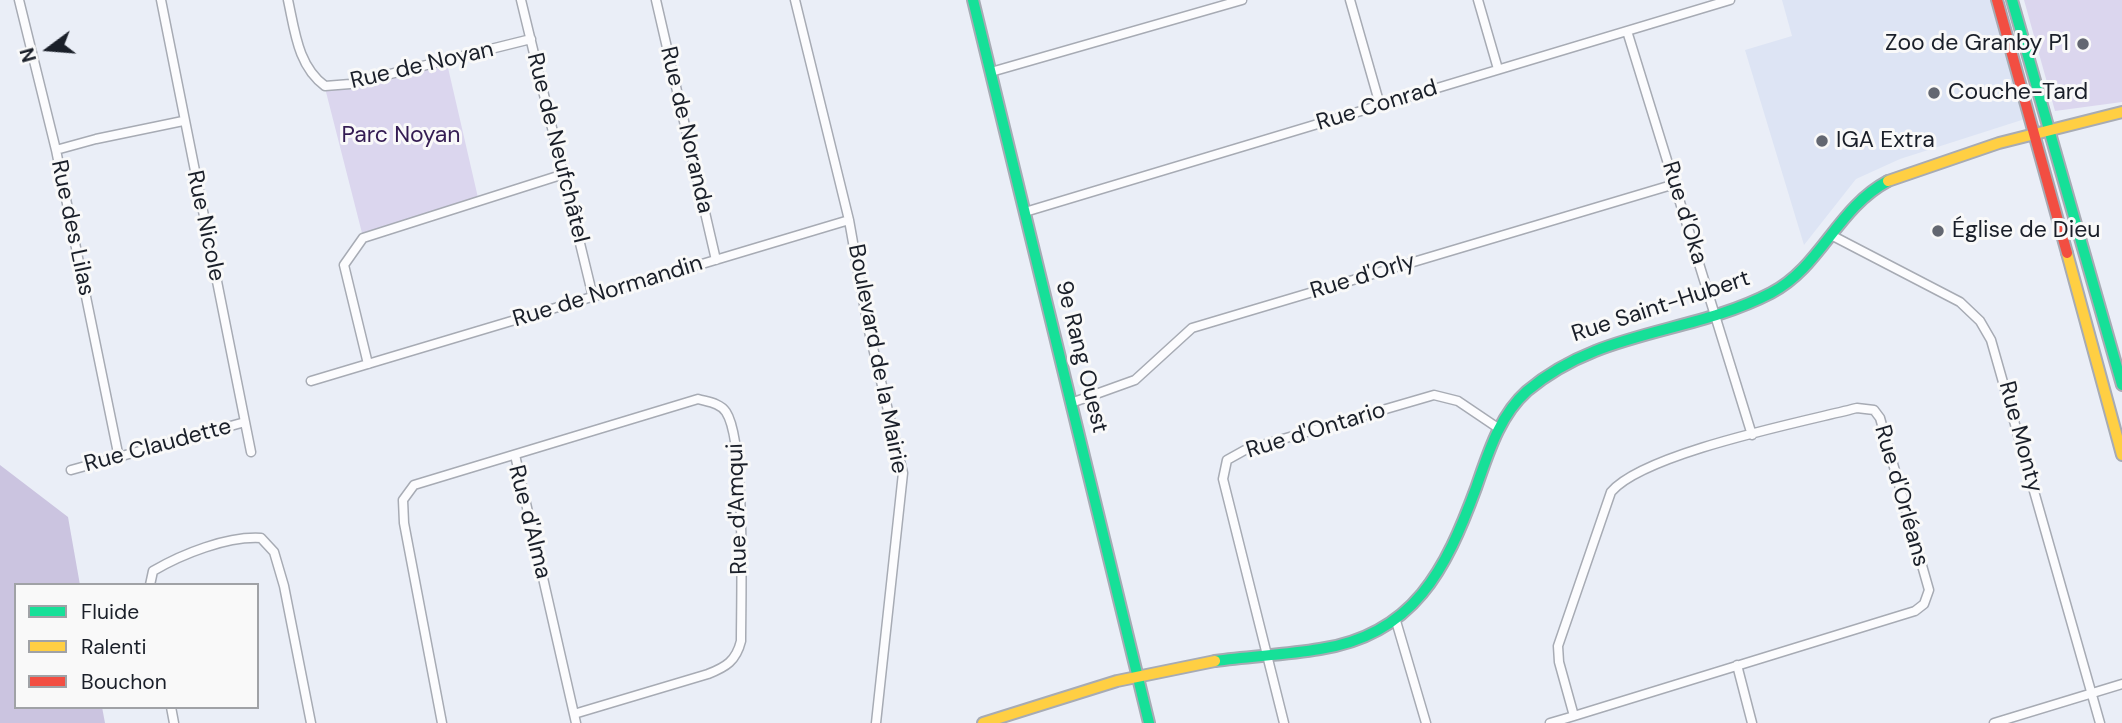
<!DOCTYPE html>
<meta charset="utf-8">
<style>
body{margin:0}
#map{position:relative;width:2122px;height:723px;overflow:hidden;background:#eaeef7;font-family:"DM Sans",sans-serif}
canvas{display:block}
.legend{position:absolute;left:14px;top:583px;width:245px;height:126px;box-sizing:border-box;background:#f9f9f9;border:2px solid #a0a2a6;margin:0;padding:9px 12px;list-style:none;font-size:21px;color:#1a1f29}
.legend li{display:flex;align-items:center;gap:14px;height:35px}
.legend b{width:35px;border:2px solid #a0a2a6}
.north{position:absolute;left:14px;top:14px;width:70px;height:70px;-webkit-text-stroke:5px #f9f9f9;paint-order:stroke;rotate:254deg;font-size:19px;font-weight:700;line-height:28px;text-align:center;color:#1a1f29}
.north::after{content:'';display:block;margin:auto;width:24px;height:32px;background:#1a1f29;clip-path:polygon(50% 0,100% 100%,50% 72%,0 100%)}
</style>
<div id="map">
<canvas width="2122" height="723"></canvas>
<ul class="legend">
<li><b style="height:9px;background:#16e098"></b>Fluide</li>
<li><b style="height:9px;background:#ffcf43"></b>Ralenti</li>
<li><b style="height:9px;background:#f24e42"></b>Bouchon</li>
</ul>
<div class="north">N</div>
</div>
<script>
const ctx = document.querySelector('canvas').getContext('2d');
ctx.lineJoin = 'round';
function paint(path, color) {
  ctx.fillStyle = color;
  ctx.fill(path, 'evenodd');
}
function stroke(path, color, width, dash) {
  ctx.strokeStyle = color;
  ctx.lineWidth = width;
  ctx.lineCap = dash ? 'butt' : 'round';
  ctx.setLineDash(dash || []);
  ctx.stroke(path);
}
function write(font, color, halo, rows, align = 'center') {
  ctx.font = font + ' "DM Sans",sans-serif';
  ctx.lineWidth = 6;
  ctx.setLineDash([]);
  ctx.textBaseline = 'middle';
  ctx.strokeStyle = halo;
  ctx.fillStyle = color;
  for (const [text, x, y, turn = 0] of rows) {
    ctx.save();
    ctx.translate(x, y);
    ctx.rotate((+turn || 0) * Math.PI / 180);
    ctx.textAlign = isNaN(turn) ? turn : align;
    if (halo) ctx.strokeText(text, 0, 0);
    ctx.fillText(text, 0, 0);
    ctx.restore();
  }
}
paint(new Path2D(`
 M1782 0H1993L2028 118 1900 159 1856 179 1804 245 1745 50 1792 36Z`), '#dde4f4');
paint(new Path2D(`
 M2024 0H2122V102L2055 111Z
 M446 59 479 202 362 233 325 88Z`), '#dbd6ee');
paint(new Path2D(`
 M0 465 68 517 80 585H16V707H102L105 723H0Z`), '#cbc4e0');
const street = new Path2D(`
 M19 0 56 150 119 458
 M161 0 251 452
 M288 0C295 32 298 66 325 86L350 84 531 39
 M521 0 593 297
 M656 0 716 260
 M795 0 849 220 868 327 903 473 876 723
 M1350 0 1380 105
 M1478 0 1498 69
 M1627 31 1752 435
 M991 72 1242 0
 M56 150 96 139 183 121
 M1025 212 1730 0
 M1831 235 1960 302 1980 321 1991 340 2100 723
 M368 364 344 265 363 238 564 174
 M311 381 849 220
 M1071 403 1135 380 1192 328 1675 184
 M515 455 576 723
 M71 470 245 422
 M150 585 153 571C182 554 227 536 261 538L274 552 284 586 311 723
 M1396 621 1426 723
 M1737 665 1752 723
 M171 707 174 723
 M442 723 404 523 403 500 414 485 698 399C708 402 720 403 726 412 746 442 741 598 741 641 736 661 726 667 708 674L574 714
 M1284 723 1223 479 1227 460 1245 450 1434 395 1458 401 1498 428
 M1550 723 1574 716 1915 611 1924 604 1929 590 1880 418 1874 410 1857 408C1802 422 1644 453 1611 492L1558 646 1559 662 1574 716
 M1994 723 2122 684`);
const fast = new Path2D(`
 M973 0 1149 723
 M2012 0 2122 385
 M1215 661C1250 656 1285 655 1320 649 1414 635 1446 569 1476 488 1488 454 1499 416 1527 391 1600 329 1690 335 1771 293 1821 267 1837 208 1888 181`);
const slow = new Path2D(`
 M1888 181 1999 143 2122 112
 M2067 253 2122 455
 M983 723 1117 681 1215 661`);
const jam = new Path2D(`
 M1997 0 2067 253`);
stroke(street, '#a7abb4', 11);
stroke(fast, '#a7abb4', 14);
stroke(slow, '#a7abb4', 14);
stroke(jam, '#a7abb4', 14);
stroke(street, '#fcfcfe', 8);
stroke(fast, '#16e098', 10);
stroke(slow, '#ffcf43', 10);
stroke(jam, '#f24e42', 10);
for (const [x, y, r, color] of [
 [2083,44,7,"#636771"],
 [1934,93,7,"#636771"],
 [1822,141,7,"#636771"],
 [1938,231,7,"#636771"]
]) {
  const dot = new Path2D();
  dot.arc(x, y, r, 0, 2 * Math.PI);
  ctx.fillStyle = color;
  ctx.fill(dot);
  stroke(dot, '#f9f9f9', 2.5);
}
write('23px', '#1a1f29', '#f9f9f9', [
 ["Zoo de Granby P1",2069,44,"right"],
 ["Couche-Tard",1948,93],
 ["IGA Extra",1836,141],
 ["Église de Dieu",1952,231]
], 'left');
write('23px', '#1a1f29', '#f9f9f9', [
 ["Rue de Noyan",422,66,-13],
 ["Rue Conrad",1377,106,-17],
 ["Rue de Noranda",686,130,77],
 ["Rue de Neufchâtel",557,148,76],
 ["Rue d'Oka",1684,213,73],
 ["Rue Nicole",205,226,78],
 ["Rue des Lilas",72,228,78],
 ["Rue d'Orly",1363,277,-17],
 ["Rue de Normandin",608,292,-17],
 ["Rue Saint-Hubert",1661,307,-18],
 ["9e Rang Ouest",1081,357,76],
 ["Boulevard de la Mairie",877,359,79],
 ["Rue d'Ontario",1316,431,-17],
 ["Rue Monty",2020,437,75],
 ["Rue Claudette",158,446,-15],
 ["Rue d'Orléans",1901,496,74],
 ["Rue d'Amqui",738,509,-92],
 ["Rue d'Alma",529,522,76]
]);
write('23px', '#341c53', '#f9f9f9', [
 ["Parc Noyan",401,136]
]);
</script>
